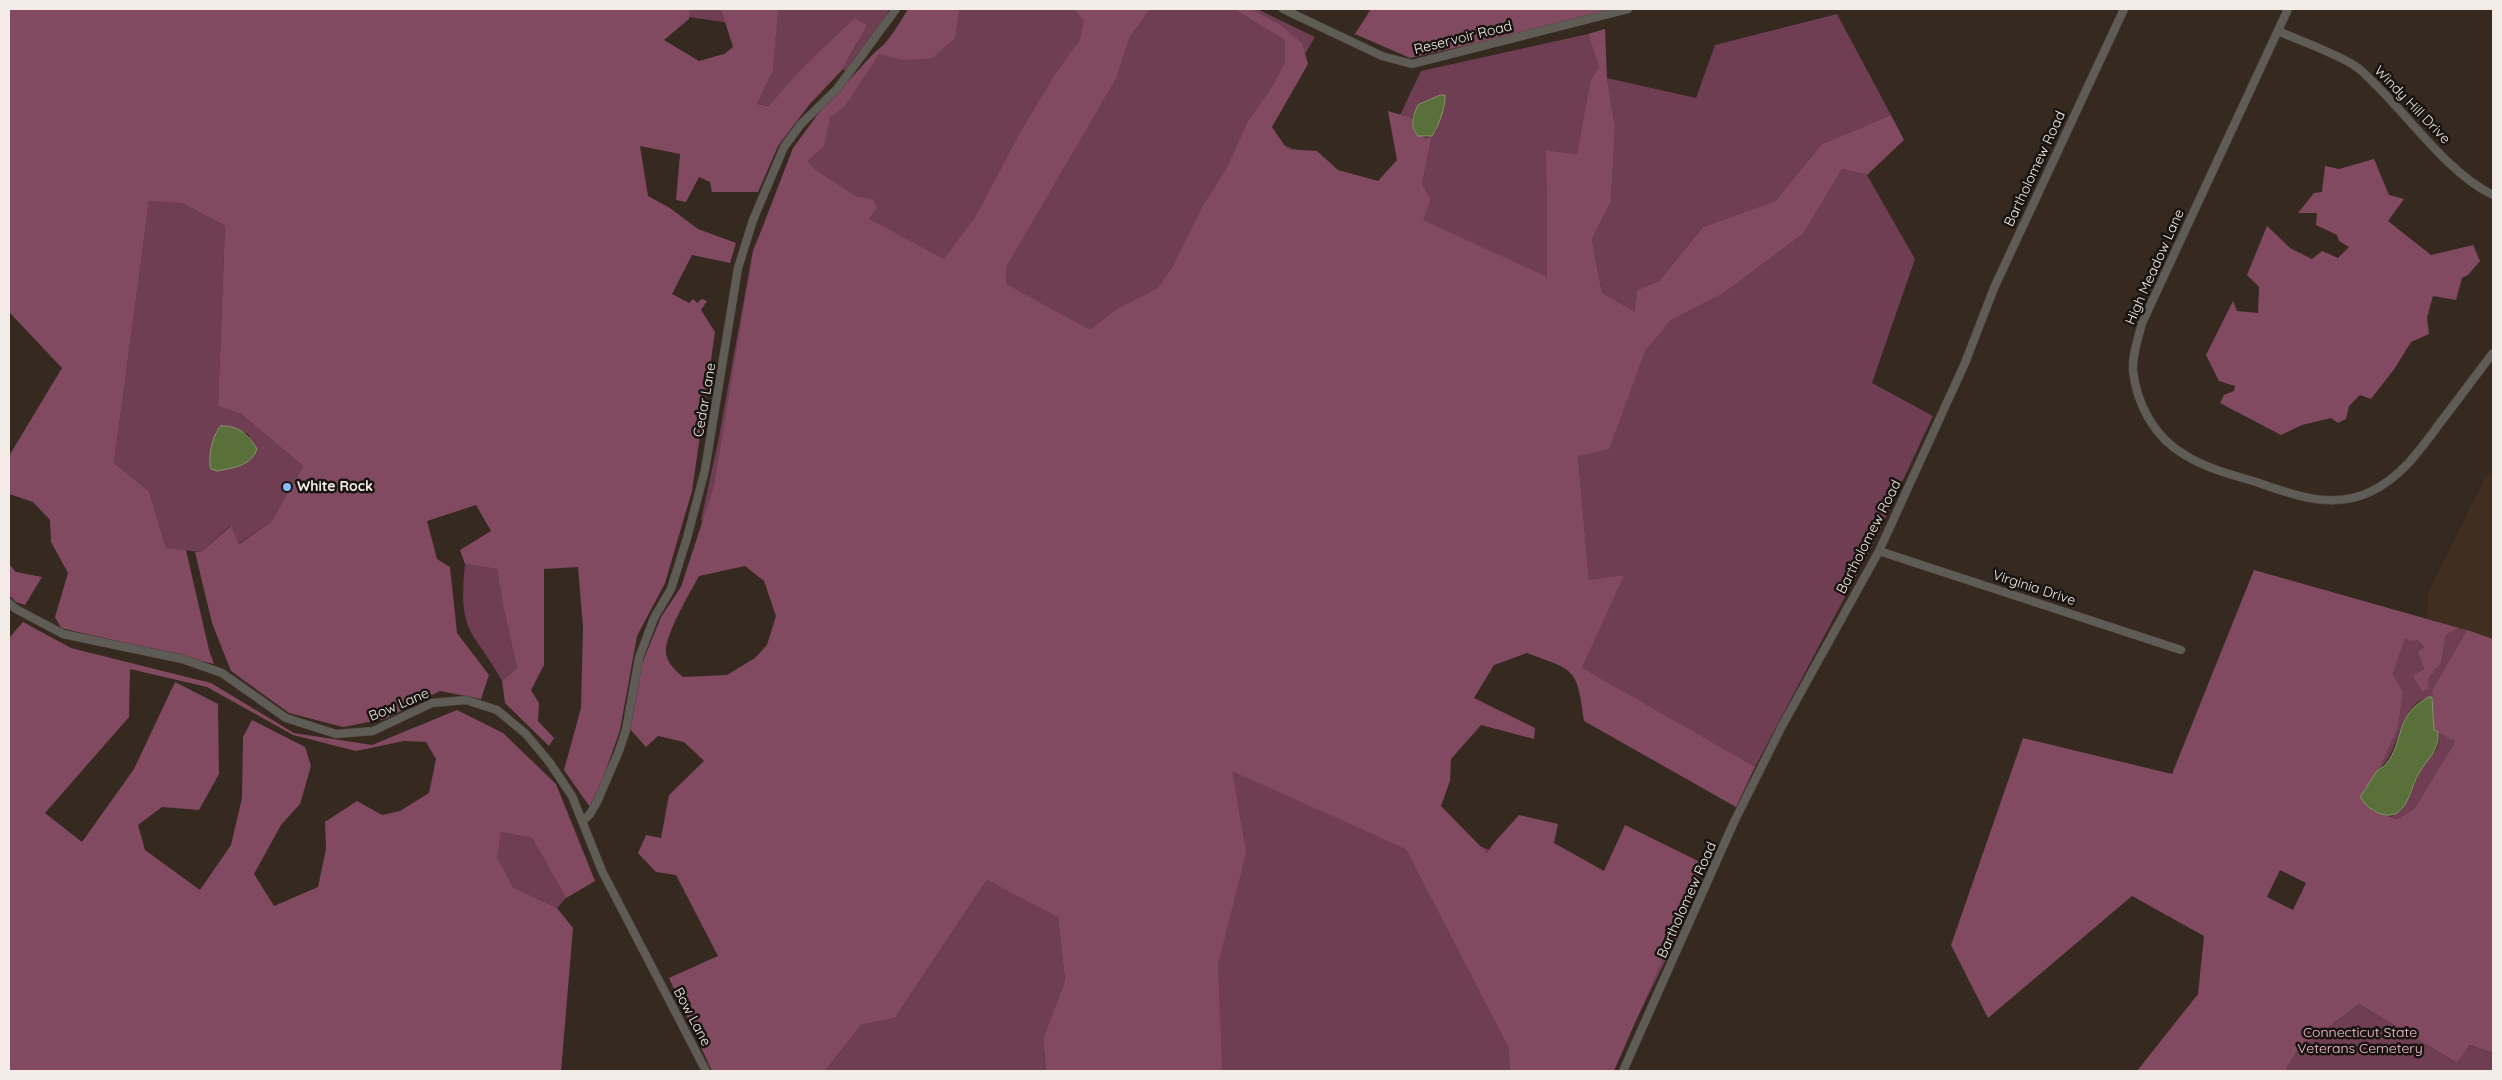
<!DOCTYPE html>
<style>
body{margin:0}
#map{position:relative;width:2502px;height:1080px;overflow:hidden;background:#352920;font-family:Quicksand,sans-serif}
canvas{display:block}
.frame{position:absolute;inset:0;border:10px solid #f3ebe5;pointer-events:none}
</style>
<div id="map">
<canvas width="2502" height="1080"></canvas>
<div class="frame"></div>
</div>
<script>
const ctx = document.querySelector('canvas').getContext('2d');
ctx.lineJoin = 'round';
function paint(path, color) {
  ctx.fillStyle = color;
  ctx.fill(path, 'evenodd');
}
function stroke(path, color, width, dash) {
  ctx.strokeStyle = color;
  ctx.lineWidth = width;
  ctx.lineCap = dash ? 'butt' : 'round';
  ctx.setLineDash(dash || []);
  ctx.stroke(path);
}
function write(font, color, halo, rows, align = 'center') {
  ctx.font = font + ' Quicksand,sans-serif';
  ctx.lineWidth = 5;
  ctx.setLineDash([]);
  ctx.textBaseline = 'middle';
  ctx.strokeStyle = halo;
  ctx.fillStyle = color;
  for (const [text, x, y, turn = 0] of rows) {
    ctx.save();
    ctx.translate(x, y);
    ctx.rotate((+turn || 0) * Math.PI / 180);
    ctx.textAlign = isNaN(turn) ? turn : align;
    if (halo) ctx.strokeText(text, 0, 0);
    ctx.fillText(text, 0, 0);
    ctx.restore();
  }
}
paint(new Path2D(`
 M2493 470V639L2427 619 2428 593 2484 480Z`), '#402f21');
paint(new Path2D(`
 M635 9H890L868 43 846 70H842L858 42 835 38 801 69 770 106 757 104 773 71 776 30Z
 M911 9H1257L1315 37 1259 131 1422 220 1431 199 1422 184 1432 136 1437 130 1439 117 1444 107 1445 96 1418 105 1412 118 1400 115 1421 71 1588 34 1599 67 1590 81 1577 154 1546 150 1547 277 1646 349 1671 320 1724 293 1803 234 1842 169 1867 175 1915 259 1872 383 1933 416 1874 542 1755 767 1588 678 1582 668 1623 575 1589 581 1578 456 1591 407 1400 813 1681 929 1611 1071H1141L933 619 701 520 718 442 753 250 788 169Z
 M1837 14 1891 115 1822 144 1775 201 1703 227 1659 281 1637 290 1636 313 1602 293 1592 239 1611 202 1615 126 1607 78 1696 98 1715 45Z
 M149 200 182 203 225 226 218 406 241 414 303 466 271 522 238 544 230 526 201 552 166 548 149 491 114 463ZM221 426 230 427 248 434 253 444 245 464 217 471 209 460 216 431Z
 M465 564 497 569 503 606 517 668 502 681C493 664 482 650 472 634 460 614 463 587 465 564Z
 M2459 628 2467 630 2432 690V697C2397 701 2402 753 2378 770L2398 728 2403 692 2393 674 2405 637 2417 640 2424 649 2418 652 2428 681 2432 672 2441 664 2446 635Z
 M2438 732 2455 742 2414 809 2397 819 2390 817C2410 809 2414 780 2425 763 2428 757 2435 753 2437 748 2439 743 2439 737 2438 732Z
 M501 832 532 838 566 898 557 908 513 887 496 858Z
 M987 880 1058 916 1065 980 1043 1039 1046 1071H825L861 1025 895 1018Z
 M2359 1004 2457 1063 2468 1045 2493 1053V1071H2285L2297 1051Z`), '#6f3e52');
paint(new Path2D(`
 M9 9H689V19L664 40 699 61 724 54 733 47 721 9H778L773 71 757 104 769 106 801 69 855 18 867 25 842 70 809 105 778 146 758 192H712L710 182 699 177 686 202 676 200 680 154 640 146 648 196 670 208 698 229 736 243 730 263 692 255 672 294 689 303 693 299 697 303 702 299 707 301 701 310 715 332 692 491 665 583 637 636 620 730 592 810 564 770 581 708 583 627 578 567 544 569V665L531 690 539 703 538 721 554 738 549 746 505 703 502 681 517 668 503 606 497 569 465 564 460 550 491 531 476 505 427 521 437 559 450 567 457 633 489 675 481 699 440 691 385 719 343 727 289 713 231 671 212 623 195 552H201L231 526 239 544 271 522 303 466 241 414 218 406 225 226 182 203 149 201 114 463 149 491 166 548 186 550 209 650 214 664 61 628 55 617 68 573 51 542 50 520 33 502 9 494V456L62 368 9 312Z
 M908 9H959L955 38 932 58 902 60 879 54 845 106 830 117 824 146 807 161 815 170 857 197 873 199 877 207 869 219 944 259 976 216 1020 133 1054 76 1080 40 1084 21 1074 9H1150L1130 36 1116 78 1006 267V284L1090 330 1117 309 1158 288 1172 268 1204 204 1227 168 1248 121 1270 91 1285 63V40L1235 9H1251L1280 25 1302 43 1308 64 1272 127 1287 149 1317 151 1338 170 1378 181 1397 160 1388 111 1412 118 1414 132 1426 138 1432 136 1422 184 1431 199 1423 220 1547 277 1546 150 1577 154 1590 81 1599 67 1588 34 1605 29 1607 78 1615 126 1611 202 1592 239 1602 293 1635 312 1637 290 1659 281 1703 227 1775 201 1822 144 1891 115 1904 140 1867 175 1842 169 1803 234 1724 293 1671 320 1645 351 1609 449 1578 456 1589 580 1624 575 1582 668 1755 767 1736 807 1584 721C1577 668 1576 671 1527 653L1494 665 1474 698 1535 728 1534 739 1481 725 1451 759 1450 781 1441 806 1487 853 1493 844 1519 815 1558 824 1554 843 1604 871 1625 825 1704 864 1614 1071H1510L1509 1048 1406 849 1232 771 1246 853 1218 964 1222 1071H1046L1043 1039 1065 980 1058 917 987 880 895 1018 861 1025 825 1071H712L669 978 718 956 676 875 656 872 638 853 646 835 661 838 669 795 704 761 684 742 658 736 646 747 629 728 639 671 661 617 681 587 714 486 753 252 793 148 818 114 873 54 889 40ZM745 566 764 581 776 616 767 645 755 658 727 675 683 677C676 671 666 662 666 652 665 634 690 593 699 576Z
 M1371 9H1630L1410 58 1355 34Z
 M2374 159 2389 195 2404 199 2388 221 2431 255 2473 245 2480 261 2468 275 2462 278 2456 300 2433 296 2427 318 2429 334 2411 342 2395 368 2371 399 2360 395 2349 406 2346 419 2338 423 2331 418 2302 425 2281 435 2220 403 2224 395 2234 391 2235 386 2219 381 2206 355 2233 301 2237 311 2258 313 2259 287 2247 275 2267 226 2290 248 2312 259 2322 251 2338 258 2349 247 2339 241 2337 235 2316 225 2317 213H2298L2314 193 2322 192 2325 166 2339 169Z
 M9 564 16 572 42 577 25 605 16 602 9 595Z
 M2254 570 2459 628 2446 635 2441 664C2432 672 2427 677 2428 689L2422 691 2413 676 2424 669 2418 652 2424 648 2417 640 2410 641 2405 638 2393 674 2403 692 2398 728 2380 767 2360 797 2373 811 2397 819 2414 809 2455 742 2434 730 2432 690 2467 630 2493 639V1053L2469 1045 2457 1063 2359 1004 2297 1051 2285 1071H2137L2198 994 2204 936 2132 896 1988 1018 1951 945 2023 738 2172 774ZM2280 870 2306 883 2293 910 2267 897Z
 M23 622 71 648 211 683 294 733 372 745 457 710 503 733 556 784 595 881 566 898 532 838 501 832 497 858 513 887 557 908 573 928 561 1071H9V638ZM130 669 207 687 293 735 356 751 404 741 426 742 436 759 429 793 400 811 382 815 357 801 325 822 326 849 318 887 274 906 254 874 281 825 300 804 311 766 305 747 252 720 243 737 242 798 231 845 200 890 145 850 138 825 162 807 199 810 219 774 218 704 175 682 134 769 82 842 45 813 129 717Z`), '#824a61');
const water = new Path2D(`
 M1441 95H1445C1446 106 1438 128 1432 136H1418C1409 126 1413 116 1418 105Z
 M221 426C238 425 249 435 257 449 251 466 233 468 217 471L211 469C207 460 213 432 221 426Z
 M2429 697H2432L2434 730 2438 732C2439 752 2428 757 2419 773 2410 789 2406 822 2381 814 2371 810 2366 806 2360 797 2366 789 2371 779 2377 771 2380 768 2384 767 2386 764 2405 741 2394 714 2429 697Z`);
paint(water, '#5a703b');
stroke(water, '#88956e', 1);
const minor = new Path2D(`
 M1283 9 1382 56 1412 64 1628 9
 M2288 9 2142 323C2138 339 2132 355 2133 371 2137 405 2155 438 2185 455 2207 469 2234 475 2259 483 2296 496 2334 510 2372 491 2404 475 2422 447 2443 419 2460 397 2476 375 2493 353
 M2278 31C2298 40 2343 56 2358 68 2402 105 2443 171 2493 195
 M1879 551 2181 650
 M9 603 16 609 63 634 182 659 222 673 286 718 336 734 373 731 432 703 466 700 497 710 526 734 550 763 572 796 602 871 706 1071
 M583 821 590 814 597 802 619 751 626 730 639 658 654 618 671 589 687 538 705 470 738 268 753 220 784 147 801 124 837 89 896 9
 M1623 1071 1734 822 1782 726 1879 551 1965 363 1994 288 2124 9`);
stroke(minor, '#50443c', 9);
stroke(minor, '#5e5c55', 8);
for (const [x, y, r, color] of [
 [287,487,5,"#87bbfb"]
]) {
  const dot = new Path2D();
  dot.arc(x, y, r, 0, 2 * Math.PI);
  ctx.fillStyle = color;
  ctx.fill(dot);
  stroke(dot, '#18130f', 2);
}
write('14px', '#f3ebe5', '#18130f', [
 ["Reservoir Road",1463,38,-14],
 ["Windy Hill Drive",2412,105,46],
 ["Bartholomew Road",2035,169,-65],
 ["High Meadow Lane",2155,267,-66],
 ["Cedar Lane",705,400,-80],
 ["Bartholomew Road",1869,537,-63],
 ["Virginia Drive",2034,588,18],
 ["Bow Lane",399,705,-23],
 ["Bartholomew Road",1687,900,-66],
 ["Bow Lane",692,1017,62]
]);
write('bold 14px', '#f3ebe5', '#18130f', [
 ["White Rock",297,487]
], 'left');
write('14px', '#fac4d8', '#18130f', [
 ["Connecticut State",2360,1033],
 ["Veterans Cemetery",2360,1049]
]);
</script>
